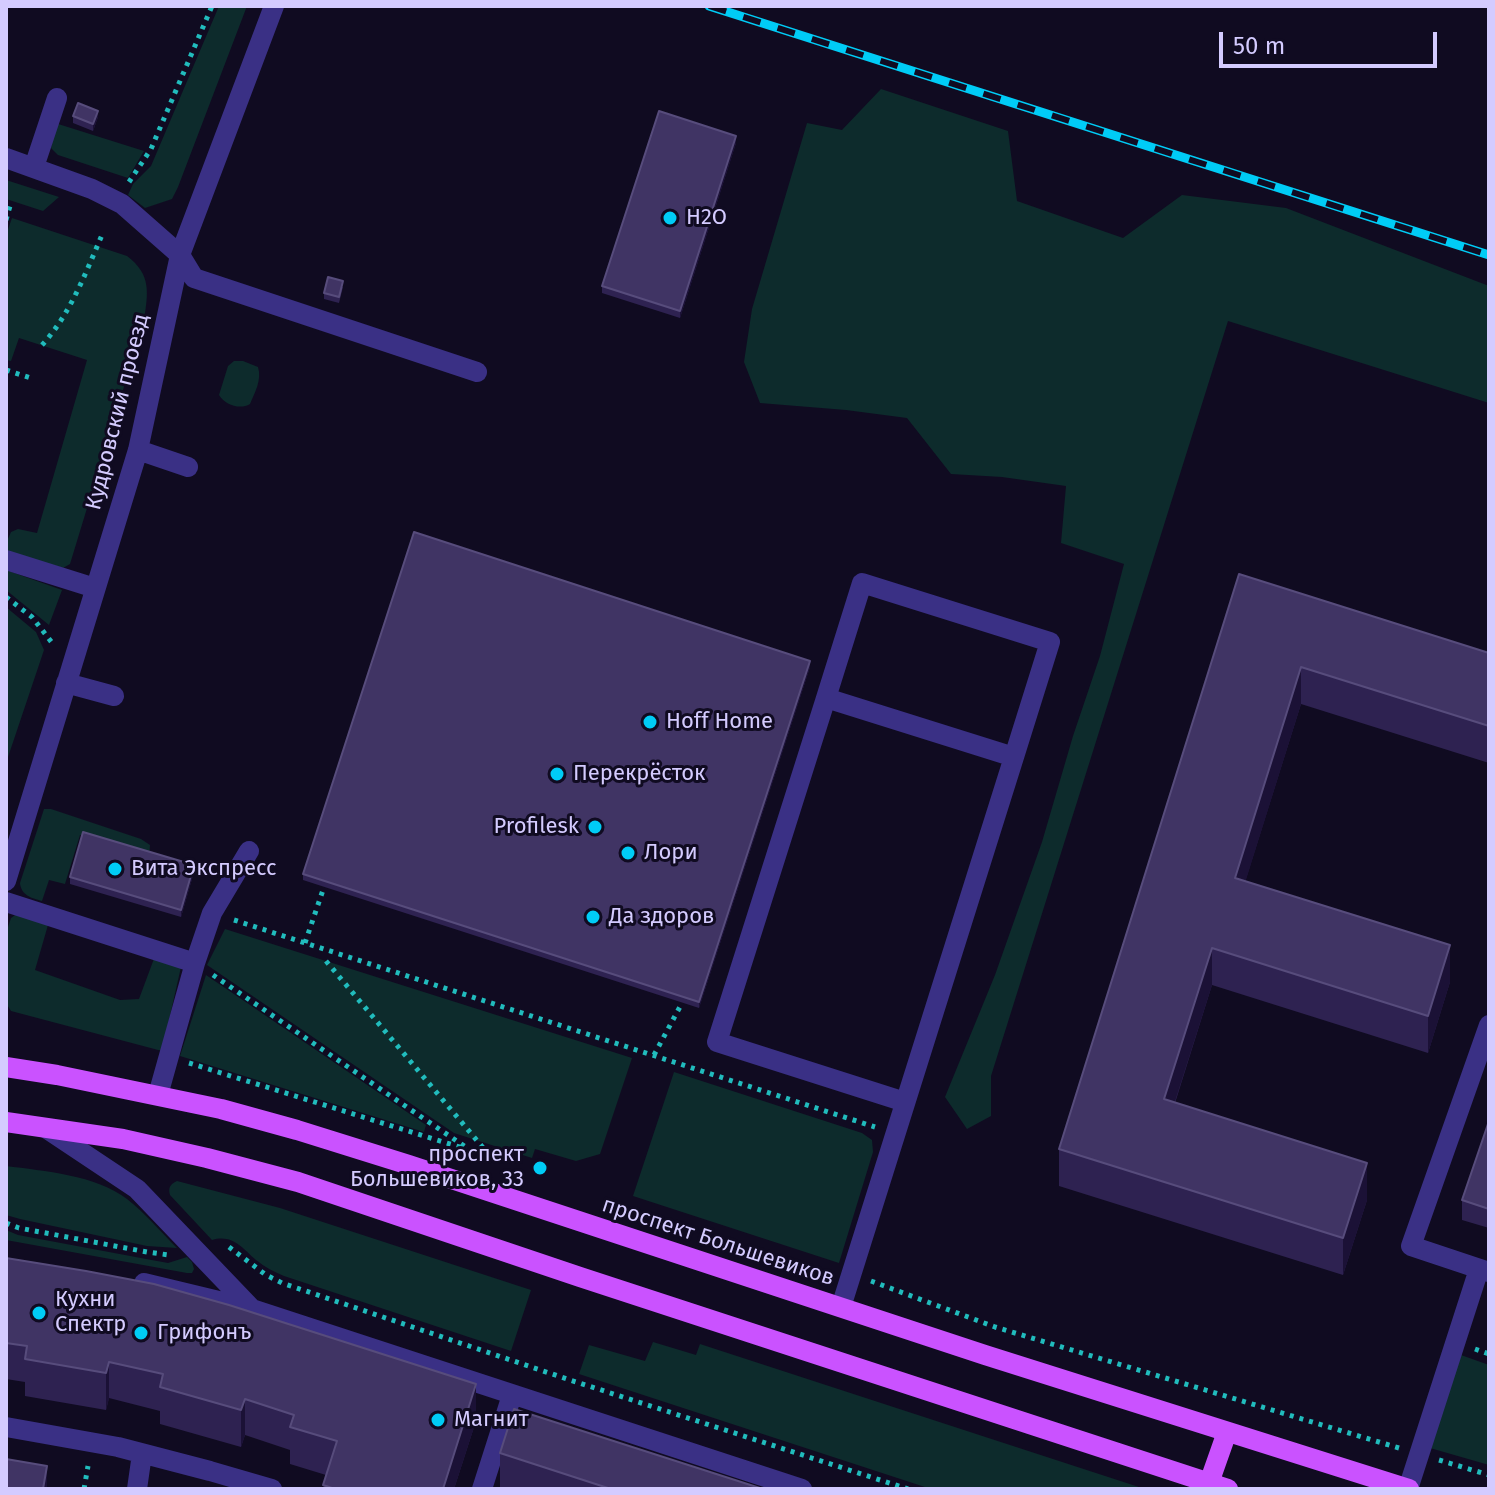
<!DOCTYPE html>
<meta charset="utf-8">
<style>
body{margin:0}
#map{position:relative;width:1495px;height:1495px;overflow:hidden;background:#100b21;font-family:"Fira Sans",sans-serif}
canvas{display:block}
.frame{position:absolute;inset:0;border:8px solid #d4cbff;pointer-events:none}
.scale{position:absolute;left:1219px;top:32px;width:218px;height:36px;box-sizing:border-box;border:4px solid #d4cbff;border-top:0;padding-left:10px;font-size:24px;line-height:28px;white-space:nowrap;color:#d4cbff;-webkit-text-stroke:6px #100b21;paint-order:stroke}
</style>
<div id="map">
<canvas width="1495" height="1495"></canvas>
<div class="frame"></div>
<div class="scale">50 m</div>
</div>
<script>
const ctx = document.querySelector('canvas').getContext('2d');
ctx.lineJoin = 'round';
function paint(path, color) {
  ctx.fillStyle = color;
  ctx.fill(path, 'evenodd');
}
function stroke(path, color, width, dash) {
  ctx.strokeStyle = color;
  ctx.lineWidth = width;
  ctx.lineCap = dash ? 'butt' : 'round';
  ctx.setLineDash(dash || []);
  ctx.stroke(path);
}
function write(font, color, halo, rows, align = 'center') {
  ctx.font = font + ' "Fira Sans",sans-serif';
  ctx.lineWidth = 6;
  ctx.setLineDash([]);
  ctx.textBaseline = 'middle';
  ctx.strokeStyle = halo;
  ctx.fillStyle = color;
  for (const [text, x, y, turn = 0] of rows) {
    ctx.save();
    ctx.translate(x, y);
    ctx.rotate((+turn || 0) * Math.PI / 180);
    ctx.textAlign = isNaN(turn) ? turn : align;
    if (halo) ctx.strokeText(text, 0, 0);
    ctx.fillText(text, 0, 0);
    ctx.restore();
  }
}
paint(new Path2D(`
 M219 6H247L178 187 172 199 145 208 128 195 133 184 151 166Z
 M881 89 1008 131 1017 201 1123 238 1182 195 1286 208 1489 286V403L1228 321 991 1076V1116L967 1129 945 1097 995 975 1042 842 1073 736 1100 656 1124 564 1061 543 1066 486 1002 477 951 474 907 418 846 410 760 403 744 362 752 309 807 123 842 130Z
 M55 123 144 151 128 178 58 155 51 148Z
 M6 180 59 197 43 211 6 199Z
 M12 218 127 256C152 275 148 293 144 321L70 564 63 568 8 552 7 541 11 532 18 529 37 533 87 360 19 338 11 361 6 360V235Z
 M234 361H243L258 367C262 380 255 392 250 404 240 410 225 405 219 395L228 366Z
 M6 570 62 590 49 625 6 590Z
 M6 607 36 632 44 650 6 763Z
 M44 809H51L141 839 150 845 149 857 80 835 65 884 49 880 42 901C31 898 21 895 20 883Z
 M18 913 48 925 35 970 120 1000 139 999 155 956 181 967 162 1051 11 1011 6 1003V933L11 918Z
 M225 929 632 1058 600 1154 576 1161 535 1149 532 1158 454 1133 207 965Z
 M206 975 426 1125 424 1132 180 1056Z
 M674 1072 862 1133 872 1140 873 1152 839 1263 633 1196Z
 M6 1166C44 1171 96 1175 127 1199 145 1213 161 1232 177 1248L147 1246 20 1219 6 1215Z
 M177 1181 280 1208 531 1290 511 1351 284 1276C274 1272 265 1267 256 1260 242 1248 233 1234 212 1240L170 1195C168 1188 170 1184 177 1181Z
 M6 1230 18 1235 157 1261 168 1263 187 1257 192 1262 194 1269 192 1273H187L6 1240Z
 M653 1342 696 1355 700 1344 1145 1489H931L579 1374 589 1345 645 1361Z
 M1461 1355 1489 1365V1465L1430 1448Z`), '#0d2b2c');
stroke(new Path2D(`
 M129 182 151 149 212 6
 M6 220 10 206
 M42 345C70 315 86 272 102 235
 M6 370 31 378
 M6 597 32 617 53 644
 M234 920 875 1127
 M305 943 324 887
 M326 961 490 1156
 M213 975 470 1150
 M654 1055 682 1003
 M189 1063 466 1149
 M6 1223 19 1228 147 1252 169 1255
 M229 1247 266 1275 282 1283 567 1379 908 1489
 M871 1281 995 1327 1399 1448
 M1475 1349 1489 1354
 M1439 1460 1489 1475
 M84 1489 88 1466`), '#21bcbd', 5, [4, 6]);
stroke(new Path2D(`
 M6 158 92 189 122 204 180 255 194 278 477 372
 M34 167 57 98
 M138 450 188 467
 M6 560 95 588
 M66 683 114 696
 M826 698 862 583 1050 642 1014 757
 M6 881 138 450 180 255 274 6
 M6 902 195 963
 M1489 1025 1411 1246 1489 1272
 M158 1095 195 963 212 913 249 851
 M47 1129 137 1189 250 1307
 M144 1283 252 1309 802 1489
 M841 1307 1014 757 826 698 717 1042 905 1102
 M6 1427 118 1447 210 1471 272 1489
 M137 1489 142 1454
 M482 1489 512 1395
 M1408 1489 1479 1269`), '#3a3085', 20);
stroke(new Path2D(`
 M6 1067 57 1075 221 1109 297 1130 409 1165 985 1355 1409 1489
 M6 1122 123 1139 207 1158 298 1182 580 1277 1228 1489
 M1209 1483 1227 1432`), '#ca52ff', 20);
const rail = new Path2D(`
 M709 6 1489 255`);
stroke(rail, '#00ccf6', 9);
stroke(rail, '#100b21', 6, [18]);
paint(new Path2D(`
 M73 116 98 117 93 131 73 123Z
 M736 143 680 318 602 293V286Z
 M343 287 339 303 324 299V293Z
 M1239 574 1489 653V763L1301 704 1245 882 1450 982 1428 1053 1212 985 1175 1103 1367 1200 1343 1275 1059 1186V1149Z
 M810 667 699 1008 303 880V874Z
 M194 872 181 917 70 884V877Z
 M1489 1121V1228L1462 1220V1200Z
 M6 1258 476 1421 454 1489H323L326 1475 290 1464V1450L245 1435 241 1447 160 1424V1411L109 1398 106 1410 25 1396V1382L6 1379Z
 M500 1453 763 1489H500Z`), '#2e2251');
paint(new Path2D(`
 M98 111V117L93 131V124Z
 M736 136V143L680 318V311Z
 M810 661V667L699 1008V1002Z
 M1301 667V704L1235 915V878Z
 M194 865V872L181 917V910Z
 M1450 945V982L1428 1053V1016Z
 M1212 948V985L1164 1136V1099Z
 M1367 1163V1200L1343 1275V1238Z
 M109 1362V1398L106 1410V1373Z
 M476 1384V1421L454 1489H443Z
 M245 1399V1435L241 1447V1410Z
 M47 1466V1489H43Z`), '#1b1136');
const building = new Path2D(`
 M78 103 98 111 93 124 73 116Z
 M659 111 736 136 680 311 602 286Z
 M328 277 343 281 339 297 324 293Z
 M414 532 810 661 699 1002 303 874Z
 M1239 574 1489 653V726L1301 667 1235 878 1450 945 1428 1016 1212 948 1164 1099 1367 1163 1343 1238 1059 1149Z
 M83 832 194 865 181 910 70 877Z
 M1489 1121V1209L1462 1200Z
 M6 1258 86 1271 154 1284 229 1305 476 1384 443 1489H335L323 1485 337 1441 290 1427 294 1415 245 1399 241 1410 160 1387 163 1374 109 1362 106 1373 25 1359 27 1346 6 1343Z
 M514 1409 763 1489H611L500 1453Z
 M6 1459 47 1466 43 1489H6Z`);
paint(building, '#403464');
stroke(building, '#574c7c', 2);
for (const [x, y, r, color] of [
 [670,218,8,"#00ccf6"],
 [650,722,8,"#00ccf6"],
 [557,774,8,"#00ccf6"],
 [595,827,8,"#00ccf6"],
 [628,853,8,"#00ccf6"],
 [115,869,8,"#00ccf6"],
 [593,917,8,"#00ccf6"],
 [540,1168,8,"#00ccf6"],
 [39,1313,8,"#00ccf6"],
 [141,1333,8,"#00ccf6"],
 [438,1420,8,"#00ccf6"]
]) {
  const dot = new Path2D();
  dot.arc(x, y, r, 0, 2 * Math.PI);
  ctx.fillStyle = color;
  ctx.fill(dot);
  stroke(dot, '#100b21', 3);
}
write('22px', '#d4cbff', '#100b21', [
 ["H2O",686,218],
 ["Hoff Home",666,722],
 ["Перекрёсток",573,774],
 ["Profilesk",579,827,"right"],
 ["Лори",644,853],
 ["Вита Экспресс",131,869],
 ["Да здоров",609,917],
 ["проспект",524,1155,"right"],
 ["Большевиков, 33",524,1180,"right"],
 ["Кухни",55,1300],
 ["Спектр",55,1325],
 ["Грифонъ",157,1333],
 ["Магнит",454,1420]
], 'left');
write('22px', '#d4cbff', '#100b21', [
 ["Кудровский проезд",118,412,-76],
 ["проспект Большевиков",718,1242,18]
]);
</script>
